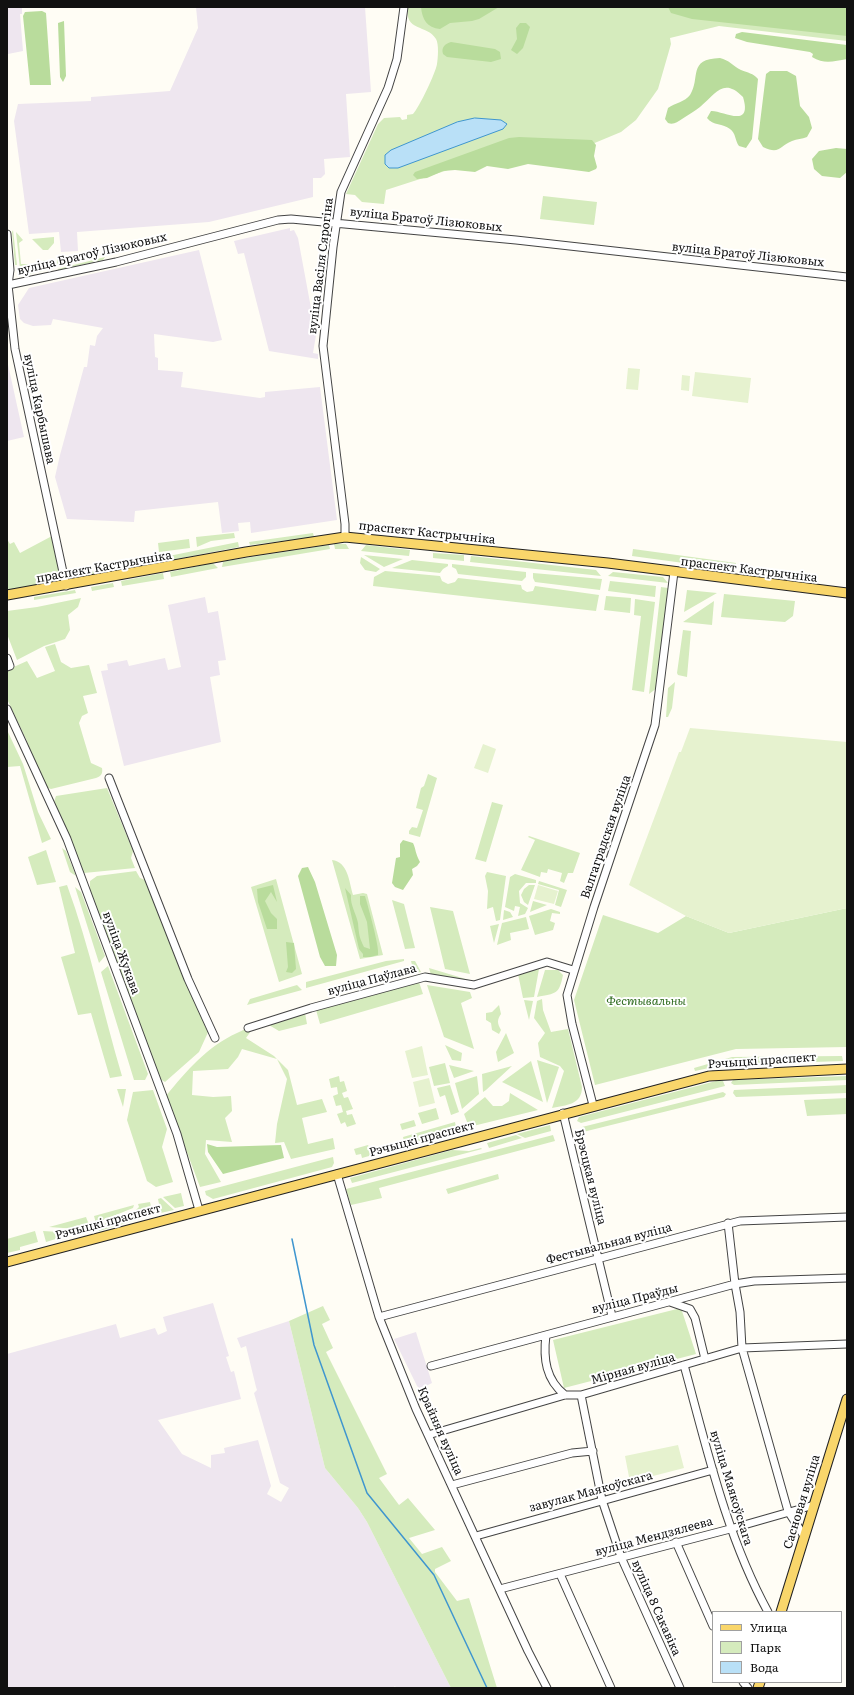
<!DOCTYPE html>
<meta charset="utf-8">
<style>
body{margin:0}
#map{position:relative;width:854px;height:1695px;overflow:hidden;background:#fffdf5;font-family:Literata,serif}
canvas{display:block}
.frame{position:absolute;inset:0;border:8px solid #111;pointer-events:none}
.legend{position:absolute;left:712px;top:1611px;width:130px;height:72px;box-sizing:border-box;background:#fff;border:1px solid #a0a0a0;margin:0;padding:5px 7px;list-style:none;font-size:12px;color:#111}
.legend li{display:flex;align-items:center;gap:8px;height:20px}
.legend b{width:20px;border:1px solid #a0a0a0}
</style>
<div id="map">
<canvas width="854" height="1695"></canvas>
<div class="frame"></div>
<ul class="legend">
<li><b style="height:5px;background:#f9d66b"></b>Улица</li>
<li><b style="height:11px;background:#d5ebbd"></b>Парк</li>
<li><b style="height:11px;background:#b9e0f7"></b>Вода</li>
</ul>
</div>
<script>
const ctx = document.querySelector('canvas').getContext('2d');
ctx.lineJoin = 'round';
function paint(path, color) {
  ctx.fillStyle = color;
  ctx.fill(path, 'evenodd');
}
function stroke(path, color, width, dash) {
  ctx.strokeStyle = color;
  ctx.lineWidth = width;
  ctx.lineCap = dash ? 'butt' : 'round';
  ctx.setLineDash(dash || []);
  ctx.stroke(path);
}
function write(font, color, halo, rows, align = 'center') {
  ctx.font = font + ' Literata,serif';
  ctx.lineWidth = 4;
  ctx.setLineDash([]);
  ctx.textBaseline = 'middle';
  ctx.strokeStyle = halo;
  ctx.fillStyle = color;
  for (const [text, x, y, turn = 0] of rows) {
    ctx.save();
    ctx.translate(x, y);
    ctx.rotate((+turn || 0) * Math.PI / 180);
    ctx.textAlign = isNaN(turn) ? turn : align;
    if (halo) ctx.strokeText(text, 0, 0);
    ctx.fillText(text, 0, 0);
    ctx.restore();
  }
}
paint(new Path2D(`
 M7 7H22V14H20L23 51 8 54Z
 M196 7H365L371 92 346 94 350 157 324 159 325 174 321 178H313V197L209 222 77 232 78 251 61 252 59 232 29 234 14 121 18 104 91 101V97L170 91 198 28Z
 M290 228V231L294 230 298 238 316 335 313 353 318 354V359L269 351 244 253 238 254 234 241Z
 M199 250 222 340 213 342 154 334 155 357 158 358V370L183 372 181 387 260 398 265 397V392L320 387 337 520 251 533 250 522 238 523 239 531 222 533 218 502 135 511 134 522 67 519 55 477 60 455 84 367H87L90 345 95 346 97 336 103 328 53 319 51 325 33 326 24 323 20 319 18 305 29 288Z
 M7 360 24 437 7 441Z
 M205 597 208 613 218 611 226 660 218 661 220 675 210 677 221 742 124 766 101 671 108 670 107 664 127 660 129 666 165 658 168 670 181 667 168 605Z
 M213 1303 229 1356 226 1357 231 1372 234 1371 241 1399 158 1420 182 1454 211 1468V1455L225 1453 224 1448 258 1440 271 1486 267 1494 281 1502 289 1488 280 1483 254 1393 257 1390 256 1387 246 1346 241 1348 237 1338 289 1321 325 1468 358 1508 367 1522 451 1688H396L395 1686 393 1688H7V1354L116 1324 120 1338 155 1328 158 1335 167 1331 163 1317Z
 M416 1332 432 1383 420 1389 417 1386 394 1339Z`), '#eee6ef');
paint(new Path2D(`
 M408 7H847V41L719 26 670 38 671 44 658 89 636 120 621 132 585 147 507 151 386 190 384 204 362 202 355 195 346 194 378 124 384 118 400 117 402 120 407 119V115L413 114C419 108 436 72 437 64 438 58 439 44 436 39 427 24 404 32 408 7Z
 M543 196 597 202 594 225 540 219Z
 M13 230 17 265H15L12 232Z
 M16 232 23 240 19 243 21 264H33L34 273 22 275 18 272 20 269Z
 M54 237V243L48 250H43L32 239Z
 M78 256 79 261 57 266V257Z
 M105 257 103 260 58 270V269Z
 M44 260H49L54 267 39 272 38 266Z
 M234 533 235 538 211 541 197 547 196 537Z
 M313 533 314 537 250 545 249 542Z
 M52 536 60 573 57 581 7 590V539L10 544 14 542 20 553Z
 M189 539 190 548 159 552 158 543Z
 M238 542 239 547 155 563 154 559Z
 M334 544H346L349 549H335Z
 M329 545 330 549 222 567 223 562 226 561Z
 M366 545 410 550 409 556 361 551Z
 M633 549 736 563 735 570 632 556Z
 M433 553 464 555V561L433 558Z
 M364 555 403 559 384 567Z
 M471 556 596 570 601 576 470 562Z
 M361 557 380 569 376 572 365 570 360 563Z
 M412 560 448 564V566L443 569 440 573 392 568Z
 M213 563 218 568 171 577 170 572Z
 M452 564 526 572V577L522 581 458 574 456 569 452 567Z
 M121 566 122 570 86 576 85 573Z
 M385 571 440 576 442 581 448 584 455 582 458 578 521 585 522 589 527 592 533 591 535 586 599 595 596 611 373 586 374 577Z
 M613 572 663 577 668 583 608 576Z
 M163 573 164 579 122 586 121 581Z
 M533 573 602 579 600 590 535 582 533 578Z
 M610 581 656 586 655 597 608 591Z
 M113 583 114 587 92 591 91 587Z
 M661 587 668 588 659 680 657 688 649 694Z
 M75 590 76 593 34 600V597Z
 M687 590 717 593 684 612Z
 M724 594 795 601 793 616 785 622 721 617Z
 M606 596 631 598 630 613 604 610Z
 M81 598 78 607 68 615 70 630 65 639 44 646 17 660 7 634V611L37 607Z
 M635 599 655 602 644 692 632 690 641 616 634 615Z
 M714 601 712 625 683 622Z
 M683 630 691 631 687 677 678 675 677 673Z
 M55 644 61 662 71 668 89 665 97 693 83 696 88 713 82 716 79 723 91 763 102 768C103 774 101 776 96 778L51 789 45 787 26 739 7 699V670L27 661 37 678 55 671 45 647Z
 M675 682 672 708 668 717H666L668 688Z
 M7 730 23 764 38 812 51 839 42 843 20 766 7 767Z
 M428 774 437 778 420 837 409 834V831L412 827 417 828 423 810 416 808 421 788 424 786Z
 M107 788 133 851 131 858 135 868 84 873 54 802 56 796Z
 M492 802 503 805 486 862 475 859Z
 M529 836 580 853 573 873H568L564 883 560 881 562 873 548 869 547 873 541 872 540 877 521 870 535 840 528 837Z
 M62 848 66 851 76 876 70 872Z
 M46 850 56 882 37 885 28 857Z
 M332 860C348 862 349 881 353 895L363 893 367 894 383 955 360 959Z
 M136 871 140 878 148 881 210 1028 199 1052 165 1082 160 1079C136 1016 114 953 90 890V881L97 876Z
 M487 872 506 876 500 920 496 921 493 907 487 909 488 891 485 876Z
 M515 874 536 880V883H526L519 891 520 903 528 908 525 914 518 916 520 907 515 906 514 911 505 907 510 877Z
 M276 879 302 974 279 982 251 887Z
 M539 881 567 890 561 907 555 905 559 890 538 884Z
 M67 885C90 947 103 1013 122 1076L110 1078 91 1013 78 1015 61 957 75 953 59 887Z
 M529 885H535L528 905 524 902 521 895 524 889Z
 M75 887 81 892 105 956 99 963Z
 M392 900 404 904 415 948 405 949Z
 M533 901 547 905 530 912Z
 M430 907 453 911 470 974 445 969Z
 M847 908V1047L736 1049 595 1085 574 1000 603 915 658 933 686 916 729 933Z
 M551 909 560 912V914L552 913 550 921 555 923 553 930 535 935 529 916Z
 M504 910 510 912 513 917 503 920Z
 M526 917 529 929 510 933 511 940 497 945 502 923Z
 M499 924 494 943 490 926Z
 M404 959V961L306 988V982L386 961Z
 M411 961H415L421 972 414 973Z
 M108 966 148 1074 145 1080H134L101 972Z
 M429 968 469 980V982L431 975Z
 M539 969 534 997 523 998 518 974Z
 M545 970H558L563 975C559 995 556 993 537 997Z
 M419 982 423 994 320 1024 316 1010Z
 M297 985 302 990 247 1005 250 999Z
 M427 985 470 992 472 998 461 1003 474 1049 444 1037Z
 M542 999 543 1010 551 1032 568 1029 582 1087C582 1105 566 1105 552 1108L564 1071 560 1066 540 1057 538 1043 545 1033 534 1018 537 1001Z
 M524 1000 533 1001 529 1020Z
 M499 1005 501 1014C497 1020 497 1023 501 1030L499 1034 492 1030 491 1023 486 1020V1013L492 1012Z
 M305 1013 307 1024 279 1031 269 1025 251 1031 246 1038 274 1056 288 1070 297 1105 322 1099 327 1112 302 1118 308 1144 333 1138 335 1149 291 1159 284 1142 275 1143 277 1124 287 1079 277 1059 242 1049 238 1057 228 1069 193 1071 192 1095 213 1097 231 1096 232 1111 225 1118 232 1142 206 1140 205 1154 221 1182 200 1187 166 1096C186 1071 208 1046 237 1033 256 1023 283 1019 305 1013Z
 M506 1033 514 1053 498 1062 496 1052Z
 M445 1045 462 1053 461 1061 452 1060Z
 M842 1056 843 1061 723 1065 695 1071 694 1068 732 1057Z
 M537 1060 559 1067 547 1103Z
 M531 1061 543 1102 502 1082Z
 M445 1063 450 1083 434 1086 429 1067Z
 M449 1065 474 1071 454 1078Z
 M512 1066 486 1090 483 1092 482 1074Z
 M339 1076 340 1082 344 1081 347 1091 342 1093 344 1098 348 1097 353 1109 346 1111 347 1115 352 1114 356 1124 347 1127 345 1122 341 1124 337 1114 343 1112 341 1105 336 1106 333 1096 338 1094 337 1087 331 1088 329 1079Z
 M477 1076 479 1094 462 1109 455 1083Z
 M847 1076V1080L734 1085 731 1083 733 1080Z
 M716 1081H723L725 1086 581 1123 577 1121 579 1117Z
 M450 1085 459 1112 451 1115 445 1095 440 1097 437 1088Z
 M847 1085V1093L736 1097 733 1093 734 1090Z
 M117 1089H126L123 1107Z
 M153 1090 167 1129 162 1147 173 1182 156 1187 147 1181 127 1120 133 1092Z
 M723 1092 726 1094 724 1097 583 1132 580 1131 582 1127Z
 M510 1093 538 1110 469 1127 464 1114 485 1097 493 1106H502L509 1101Z
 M847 1098V1114L807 1116 804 1100Z
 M436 1108 439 1119 422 1124 418 1113Z
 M414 1120 416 1126 402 1130 400 1124Z
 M455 1122 456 1127 451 1129 452 1133 401 1146 400 1143 404 1141 403 1137Z
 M550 1125 551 1131 525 1138 517 1134Z
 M516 1135 522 1138 489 1148 487 1143Z
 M553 1135 555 1141 379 1188 382 1198 351 1205 346 1189Z
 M368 1145 370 1149 374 1148 376 1154 362 1158 361 1154 356 1155 354 1149Z
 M481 1148 482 1149 352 1183 350 1178 452 1150 469 1151Z
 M333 1157 334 1163 332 1167 213 1199 206 1195 205 1191Z
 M498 1174 499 1179 448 1194 446 1189Z
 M181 1193 184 1206 175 1208 163 1197Z
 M161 1198 174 1210 156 1214 155 1210 160 1209 158 1199Z
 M150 1202 153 1215 99 1231 97 1227 135 1211 139 1207 138 1204Z
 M134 1205 133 1208 96 1223 94 1216Z
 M86 1217 89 1225 77 1229 49 1227Z
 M35 1231 38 1242 20 1247V1250L7 1253V1239Z
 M43 1231 75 1233 46 1242Z
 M323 1306 330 1320 322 1324 333 1348 326 1352 387 1474 379 1478 399 1505 408 1498 435 1530 409 1538 422 1554 442 1547 451 1561 435 1569V1572L457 1601 469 1598 497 1688H451L367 1522 358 1508 325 1468 289 1321Z
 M681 1308 696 1354 564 1388 553 1340Z`), '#d5ebbd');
paint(new Path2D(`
 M421 7H499L479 19 472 21 450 23 440 29C427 28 422 19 421 7Z
 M668 7H847V36L692 19 671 13Z
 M42 11 46 13 51 85H30L23 16 25 12Z
 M64 21 66 76 63 82 60 77 58 23Z
 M520 23H526L530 27 523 48 517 54 511 50 517 39 516 28Z
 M742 32 847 45V59C834 61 825 65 812 57L813 54 810 52 747 42 735 38 736 34Z
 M451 42 495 49 500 52 501 59 491 62 447 57 443 54C441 47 445 44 451 42Z
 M720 58C729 60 733 66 741 70 748 73 753 73 758 79L752 139 746 148 739 146C735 141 736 133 730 129 723 123 713 126 707 118L711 111C722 110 753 130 743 97 723 77 716 94 700 107 695 111 688 115 682 119 677 122 674 125 668 123L665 119 668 108C675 103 685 102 690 95 701 78 687 59 720 58Z
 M770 71H787L796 76 800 106 809 117 812 128 807 137C802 139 797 139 792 141 779 146 780 155 763 147L758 139 766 74Z
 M519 137 592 140 596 145 594 156 597 167 596 169 589 172 528 164 508 169 487 166 475 172 455 170 443 171 427 178 417 179 413 175 415 172 509 138Z
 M836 148 847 149V172L840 178 822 176 814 169 812 159 819 151Z
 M403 840 413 843C416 849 415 853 420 862L417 866 412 869 413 875 403 890 395 887 392 883 396 858 400 857V844Z
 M308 867 315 882 337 955 336 966H325L320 957 298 876 302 868Z
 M273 885 277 902 271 892 265 901 271 913 277 919V929H267L258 902 257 889Z
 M345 888 351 895C350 905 356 913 358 923 359 934 359 937 364 947L370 949 367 922 360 904V896H365C368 906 380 948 378 955L370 957H363V954L359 949Z
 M286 942 294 943 296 969 292 973 286 972 288 967Z
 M207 1144 217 1147 281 1145 284 1158 223 1174 208 1152Z`), '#b9dc9c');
paint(new Path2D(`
 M628 368 640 369 638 390 626 389Z
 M695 372 751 378 748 403 692 396Z
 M682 375 690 376 689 391 681 390Z
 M690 728 847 742V908L729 933 686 916 629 885 679 752H681Z
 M483 744 496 749 488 773 474 768Z
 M538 885 558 891 554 904 534 899Z
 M422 1046 428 1075 412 1078 405 1051Z
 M429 1078 435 1103 419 1107 413 1082Z
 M678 1445 684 1468 630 1482 625 1456Z`), '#e6f2cf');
const water = new Path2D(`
 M475 118 501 120 507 124 503 129 398 168H389L385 164V155L391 150 457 122Z`);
paint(water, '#b9e0f7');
stroke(water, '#3f96cf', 1);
stroke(new Path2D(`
 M292 1239 314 1345 367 1493 434 1575 487 1688`), '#3f96cf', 1.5);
const minor = new Path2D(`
 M7 234 10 270 8 285 15 349 66 586
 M8 285 116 262 278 220 291 219 516 240 847 277
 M345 537V524L323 346 333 247 341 192 388 88 397 59 404 7
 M7 658 10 666 7 667
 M7 709 67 839 177 1134 199 1210
 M109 778 188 979 215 1038
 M248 1028 311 1008 425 977 474 985 547 962 573 970
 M593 1105 572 1024 567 995 594 907 655 725 674 572
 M563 1113 612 1316
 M337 1174 379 1317 416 1409 528 1651 547 1688
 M728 1223 735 1284 740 1312 742 1348 788 1511 804 1536
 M670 1302 690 1309 695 1318 705 1359
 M379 1317 740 1221 847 1217
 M546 1335C543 1359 546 1380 565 1395
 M684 1365C707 1449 726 1535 768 1612
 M431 1366 735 1284 754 1281 847 1278
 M581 1395 602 1500 621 1557 680 1688
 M428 1435 565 1395H581L742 1348 847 1344
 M452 1485 572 1453 593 1451
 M476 1536 713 1470
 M676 1542 713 1626
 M560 1574 611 1688
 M500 1589 730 1529 814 1505
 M743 1682 748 1688`);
const major = new Path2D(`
 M7 595 246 552 345 537 608 563 847 593
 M7 1262 709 1076 847 1069
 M781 1612 847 1399
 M758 1688 760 1682`);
stroke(minor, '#444', 9);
stroke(major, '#222', 11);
stroke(minor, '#fff', 7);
stroke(major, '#f9d66b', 9);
write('12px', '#111', '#fff', [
 ["вуліца Братоў Лізюковых",426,220,6],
 ["вуліца Братоў Лізюковых",92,254,-13],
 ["вуліца Братоў Лізюковых",748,255,6],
 ["вуліца Васіля Сярогіна",321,266,-83],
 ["вуліца Карбышава",39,409,78],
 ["праспект Кастрычніка",427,533,6],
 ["праспект Кастрычніка",104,567,-10],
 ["праспект Кастрычніка",749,570,7],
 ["Валгаградская вуліца",606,837,-71],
 ["вуліца Жукава",121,953,70],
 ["вуліца Паўлава",372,980,-15],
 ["Рэчыцкі праспект",762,1061,-4],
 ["Рэчыцкі праспект",422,1139,-15],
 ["Брэсцкая вуліца",590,1177,76],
 ["Рэчыцкі праспект",108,1222,-15],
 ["Фестывальная вуліца",609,1244,-15],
 ["вуліца Праўды",635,1299,-14],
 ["Мірная вуліца",633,1369,-16],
 ["Крайняя вуліца",440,1431,66],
 ["вуліца Маякоўскага",731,1488,73],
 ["завулак Маякоўскага",591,1492,-15],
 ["Сасновая вуліца",802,1502,-73],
 ["вуліца Мендзялеева",654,1537,-15],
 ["вуліца 8 Сакавіка",656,1608,66]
]);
write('italic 12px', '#2f6b1f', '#fff', [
 ["Фестывальны",646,1001]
]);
</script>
